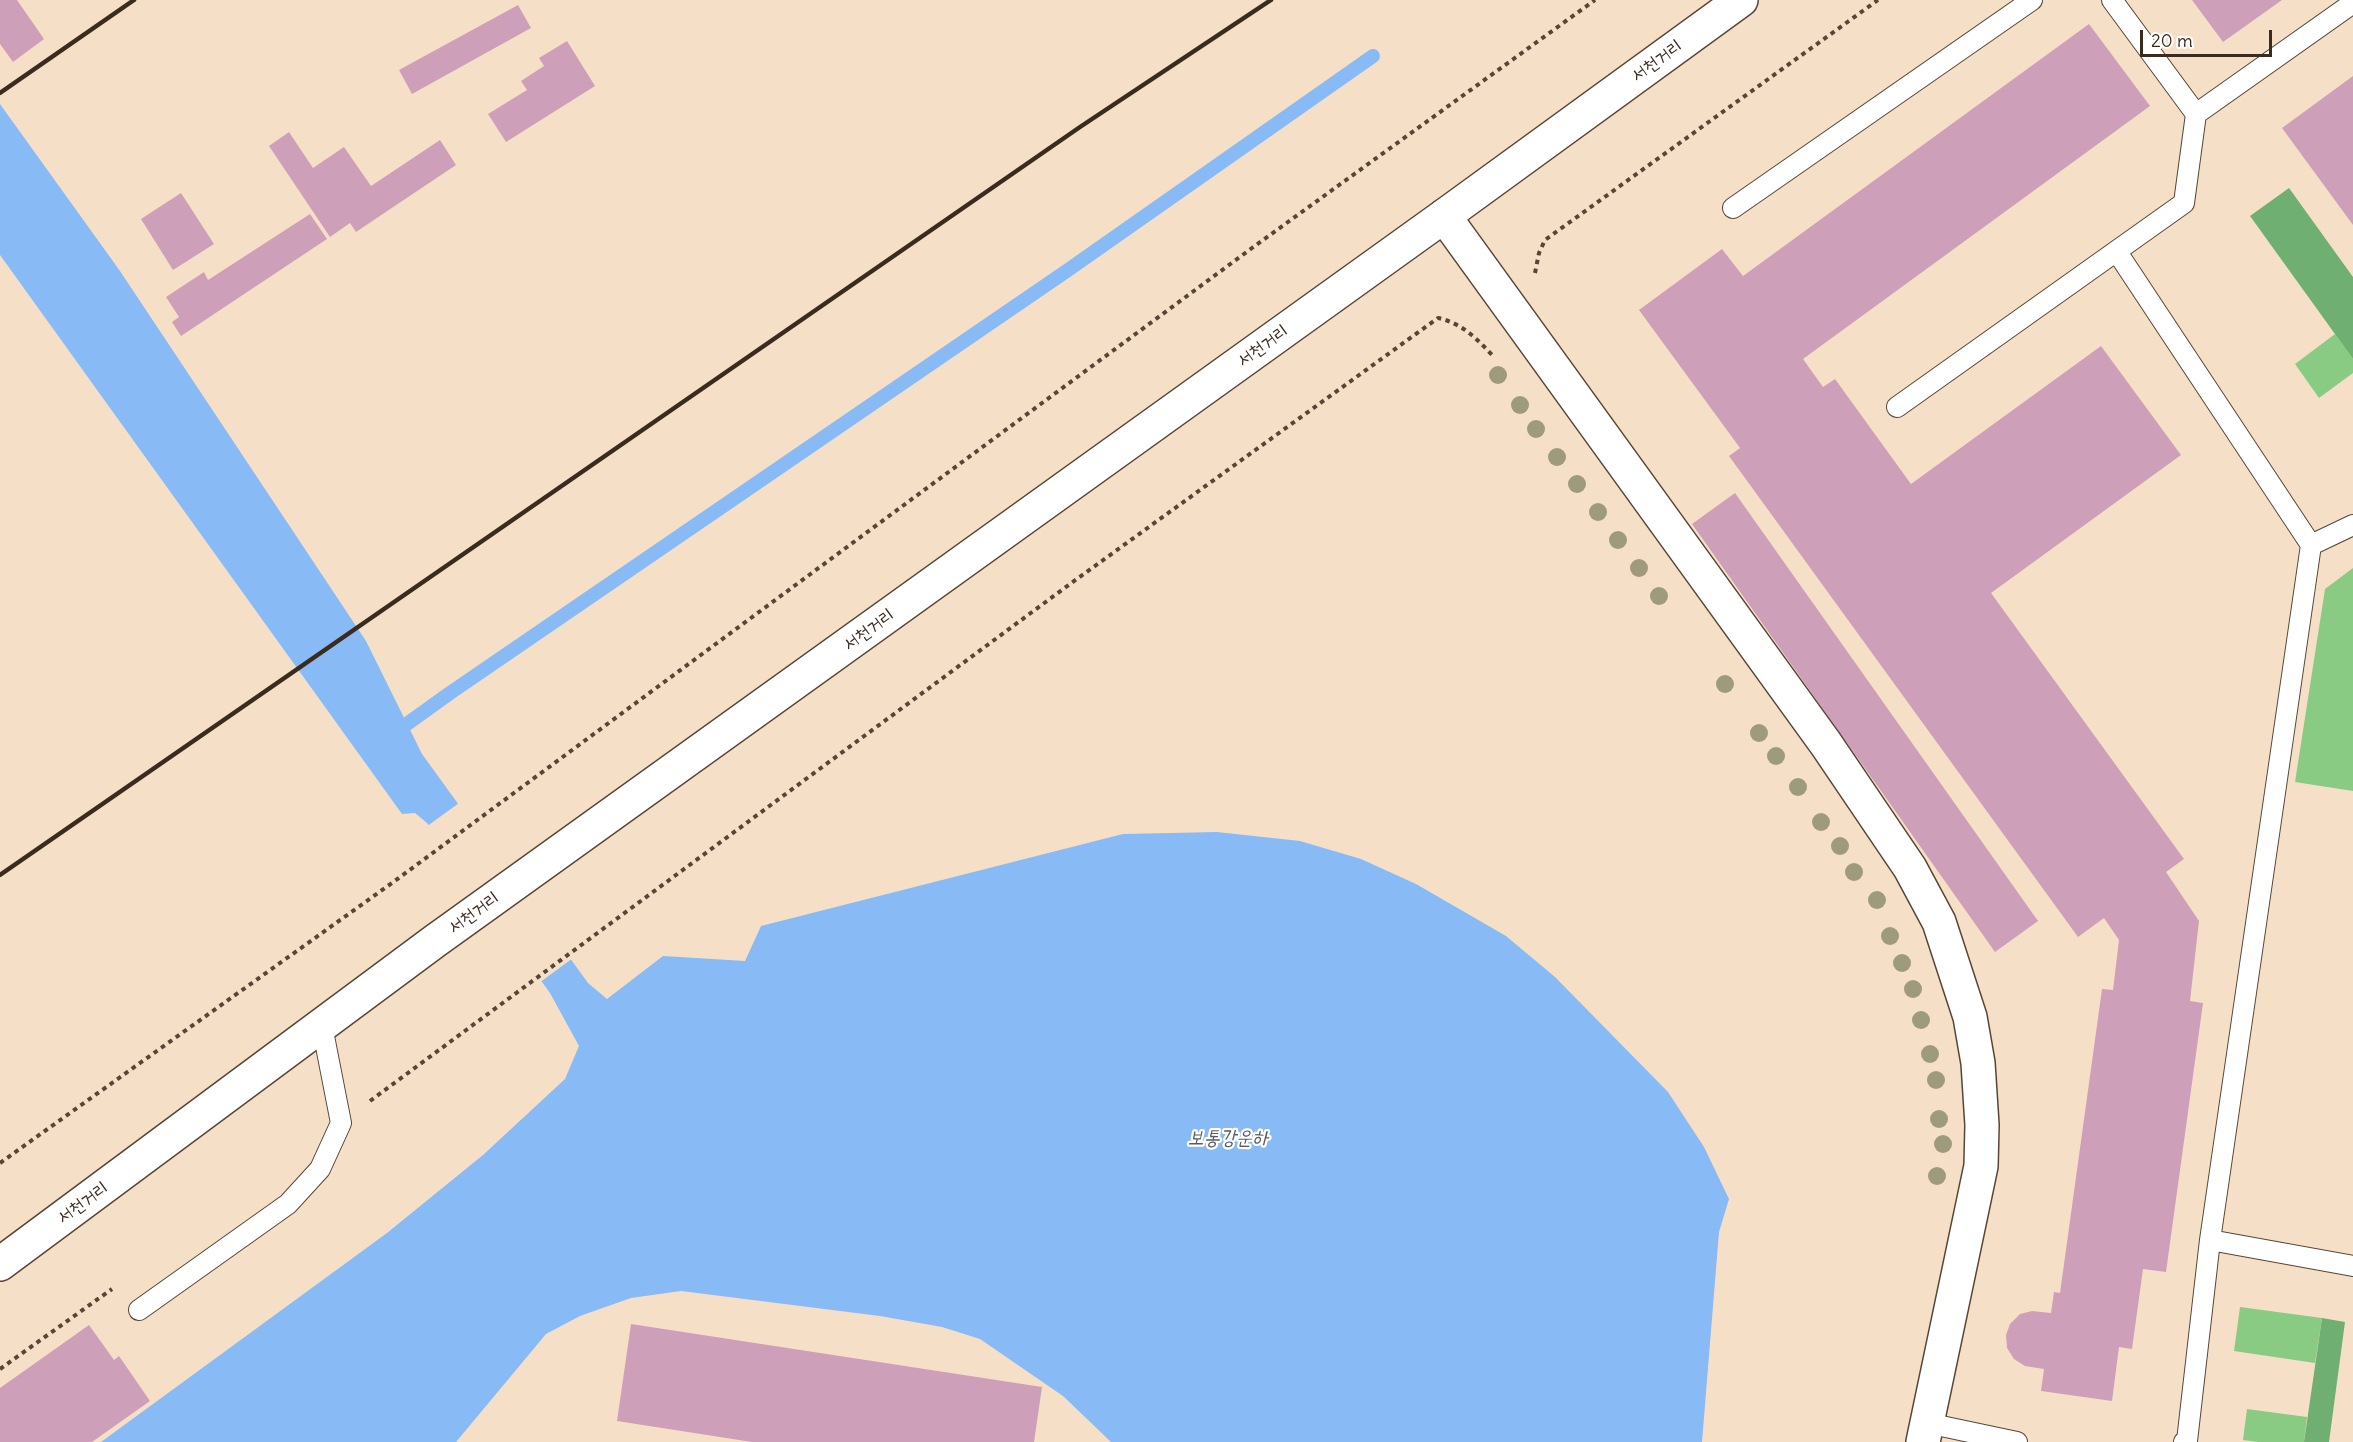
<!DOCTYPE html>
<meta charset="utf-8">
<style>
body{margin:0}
#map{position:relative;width:2353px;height:1442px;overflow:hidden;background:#f5e0c7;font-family:Delius,sans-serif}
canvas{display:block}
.scale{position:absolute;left:2140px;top:30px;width:132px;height:27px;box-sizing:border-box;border:3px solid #3b2a1e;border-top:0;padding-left:8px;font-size:18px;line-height:21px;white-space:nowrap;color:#3b2a1e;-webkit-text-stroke:4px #fff;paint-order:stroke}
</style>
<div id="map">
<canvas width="2353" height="1442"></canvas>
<div class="scale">20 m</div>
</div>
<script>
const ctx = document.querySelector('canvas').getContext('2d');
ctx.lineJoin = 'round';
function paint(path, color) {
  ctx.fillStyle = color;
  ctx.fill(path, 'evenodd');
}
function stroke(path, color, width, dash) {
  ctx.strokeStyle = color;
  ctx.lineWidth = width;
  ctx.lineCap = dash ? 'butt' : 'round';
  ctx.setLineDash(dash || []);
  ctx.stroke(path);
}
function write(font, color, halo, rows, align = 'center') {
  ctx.font = font + ' Delius,"Poor Story",sans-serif';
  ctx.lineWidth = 4.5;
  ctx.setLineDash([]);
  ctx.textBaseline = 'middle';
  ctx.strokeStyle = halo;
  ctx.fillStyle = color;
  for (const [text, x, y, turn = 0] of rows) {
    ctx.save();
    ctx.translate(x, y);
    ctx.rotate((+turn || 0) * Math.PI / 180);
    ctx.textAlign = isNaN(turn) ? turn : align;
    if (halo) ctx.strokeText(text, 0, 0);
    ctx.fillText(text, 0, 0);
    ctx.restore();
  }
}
paint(new Path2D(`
 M2335 334 2353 359V373L2319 398 2295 364Z
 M2353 568V791L2295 782 2325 589Z
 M2240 1307 2322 1318 2315 1363 2234 1351Z
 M2247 1409 2307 1417 2304 1442H2258L2243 1440Z`), '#8acb83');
paint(new Path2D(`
 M2289 188 2353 277V359L2250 216Z
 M2322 1318 2345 1322 2329 1442H2304Z`), '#6faf71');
paint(new Path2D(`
 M0 104 120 271 366 641 422 754 588 983 607 999 663 956 745 961 761 926 1123 834 1217 832 1300 841 1361 859 1416 884 1506 936 1555 977 1668 1092 1704 1147 1729 1199 1719 1232 1702 1442H1111L1063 1396 980 1339 942 1327 880 1316 681 1291 631 1298 580 1316 546 1334 456 1442H101L387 1233 483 1155 565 1079 579 1046 550 993 427 823 415 813 402 814 0 255Z`), '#88baf5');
paint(new Path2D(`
 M459 803 573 958 539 983 426 827Z`), '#f5e0c7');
stroke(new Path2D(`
 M393 734 450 693 1068 270 1373 56`), '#88baf5', 14);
paint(new Path2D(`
 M0 0H17L44 39 13 62 0 44Z
 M2192 0H2282L2223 42Z
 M518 5 531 28 412 94 399 70Z
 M2089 24 2150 106 1803 359 1823 387 1835 379 1911 484 2101 346 2181 455 1991 593 2184 859 2166 872 2199 921 2190 1001 2203 1003 2166 1272 2143 1269 2132 1349 2119 1347 2112 1401 2041 1391 2044 1369 2025 1366 2014 1359 2007 1348 2006 1335 2010 1324 2020 1314 2032 1311 2051 1313 2054 1292 2060 1293 2102 989 2113 990 2119 940 2104 918 2078 937 1729 456 1740 448 1639 310 1722 249 1743 276Z
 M567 41 595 86 506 142 488 114 527 90 521 81 544 66 539 58Z
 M2353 76V225L2282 128Z
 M289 132 313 168 344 147 371 186 440 140 456 165 356 232 350 223 330 237 269 146Z
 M181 193 214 244 173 270 141 219Z
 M310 214 327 239 181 336 172 322 179 317 166 297 204 272 208 280Z
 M1735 493 2038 921 1995 952 1692 524Z
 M631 1324 1042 1387 1034 1442H752L617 1421Z
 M89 1325 114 1360 119 1356 150 1401 92 1442H0V1388Z`), '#ce9fb9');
const lane = new Path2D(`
 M2196 114 2353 3
 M1733 208 2032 0
 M2117 252 2311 545 2210 1240 2187 1441 2184 1442
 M1897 407 2184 203 2196 114 2112 0
 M2311 545 2353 525
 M2210 1240 2353 1266
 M139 1310 288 1204 320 1169 341 1123 322 1026
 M1927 1423 2017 1442`);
const street = new Path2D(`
 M1444 216 1826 744 1910 868 1939 922 1970 1017 1978 1063 1982 1125 1981 1166 1923 1442`);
const primary = new Path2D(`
 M0 1264 435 941 1444 216 1741 0`);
stroke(lane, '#574537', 22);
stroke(street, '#574537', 36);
stroke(primary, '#574537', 36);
stroke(new Path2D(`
 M1535 273 1539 253 1545 240 1878 0
 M370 1101 1070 584 1438 318C1462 323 1477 339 1493 356
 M0 1163 392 883 1252 248 1595 0
 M0 1369 112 1289`), '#574537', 4, [4.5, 4.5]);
stroke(lane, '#fff', 20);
stroke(street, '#fff', 33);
stroke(primary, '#fff', 33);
stroke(new Path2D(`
 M0 93 134 0
 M0 875 1080 127 1271 0`), '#3b2a1e', 4.5);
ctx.fillStyle = '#9e9b7d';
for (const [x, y] of [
 [1498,375],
 [1520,405],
 [1536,429],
 [1557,457],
 [1577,484],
 [1598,512],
 [1618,540],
 [1639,568],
 [1659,596],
 [1725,684],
 [1759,733],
 [1776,756],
 [1798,787],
 [1821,822],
 [1840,846],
 [1854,872],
 [1877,900],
 [1890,936],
 [1902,963],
 [1913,989],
 [1921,1020],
 [1930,1054],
 [1936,1080],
 [1939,1119],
 [1943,1144],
 [1937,1176]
]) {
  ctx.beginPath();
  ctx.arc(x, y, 9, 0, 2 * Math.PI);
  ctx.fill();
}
write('18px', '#3b2a1e', '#fff', [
 ["서천거리",1657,61,-36],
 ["서천거리",1263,346,-36],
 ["서천거리",869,630,-36],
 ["서천거리",474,913,-36],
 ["서천거리",83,1203,-36]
]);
write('italic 20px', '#565c69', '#fff', [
 ["보통강운하",1228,1138]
]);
</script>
